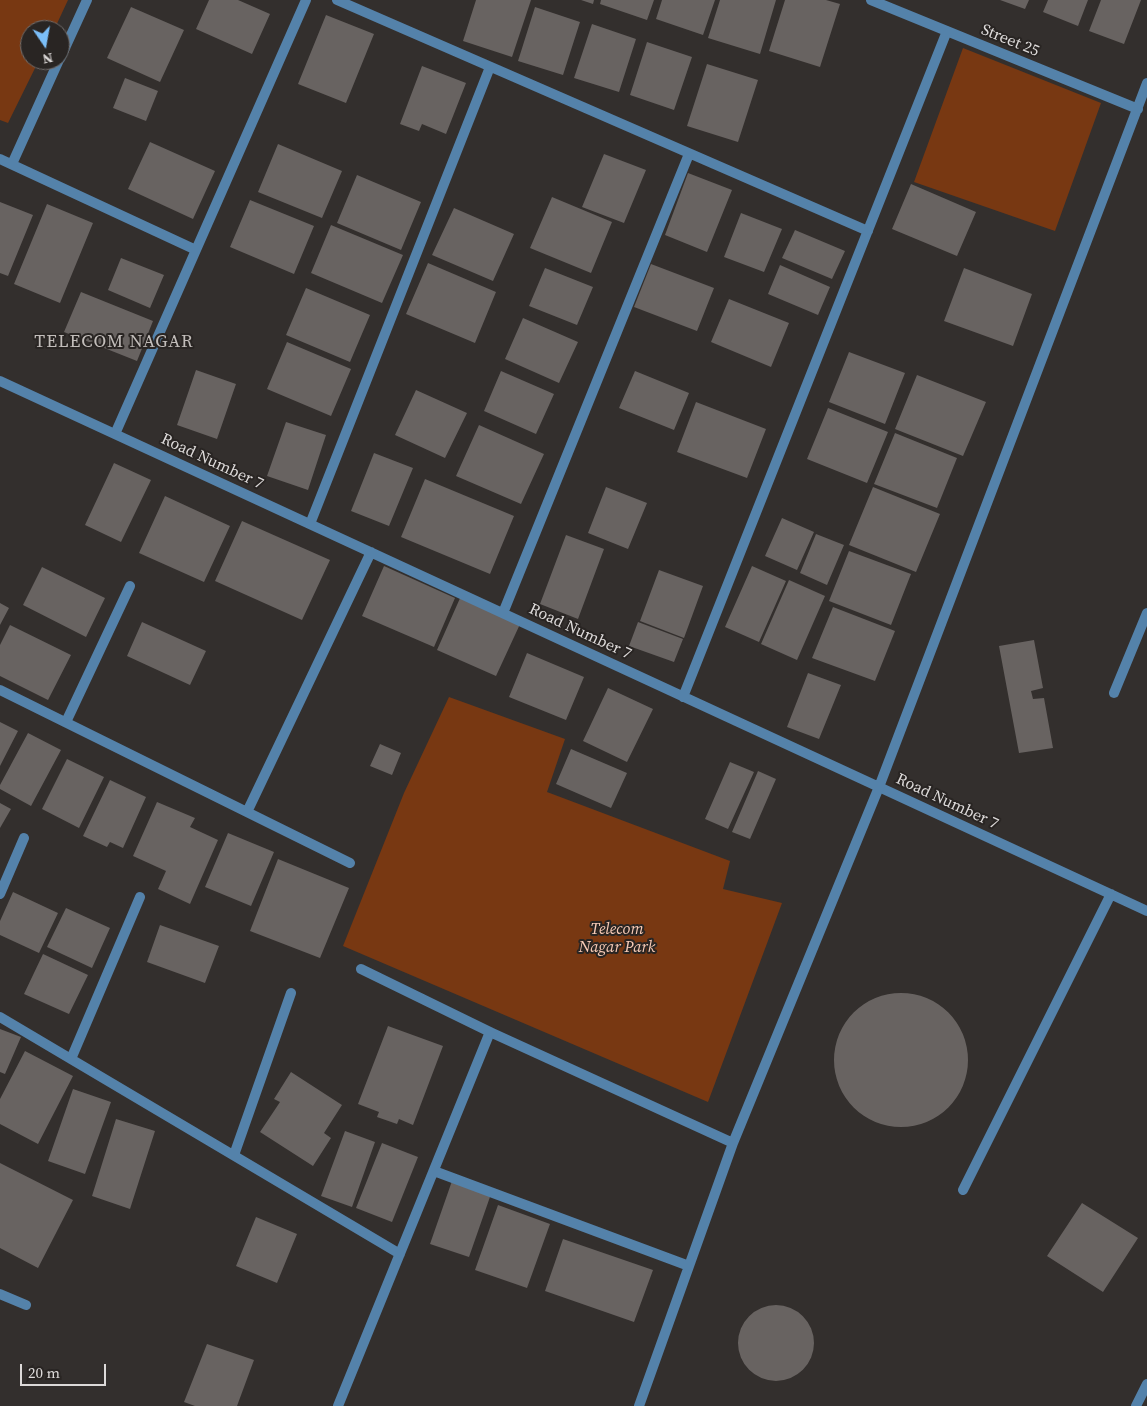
<!DOCTYPE html>
<style>
body{margin:0}
#map{position:relative;width:1147px;height:1406px;overflow:hidden;background:#332f2d;font-family:"Source Serif 4",serif}
canvas{display:block}
.north{position:absolute;left:20px;top:20px;width:50px;height:50px;box-sizing:border-box;background:#292523;border:1px solid #716d6c;border-radius:50%;rotate:168deg;font-size:14px;font-weight:700;line-height:20px;text-align:center;color:#dddad9}
.north::after{content:'';display:block;margin:auto;width:18px;height:22px;background:#7bbef8;clip-path:polygon(50% 0,100% 100%,50% 72%,0 100%)}
.scale{position:absolute;left:20px;top:1364px;width:86px;height:22px;box-sizing:border-box;border:2px solid #dddad9;border-top:0;padding-left:6px;font-size:15px;line-height:18px;white-space:nowrap;color:#dddad9;-webkit-text-stroke:4px #292523;paint-order:stroke}
</style>
<div id="map">
<canvas width="1147" height="1406"></canvas>
<div class="north">N</div>
<div class="scale">20 m</div>
</div>
<script>
const ctx = document.querySelector('canvas').getContext('2d');
ctx.lineJoin = 'round';
function paint(path, color) {
  ctx.fillStyle = color;
  ctx.fill(path, 'evenodd');
}
function stroke(path, color, width, dash) {
  ctx.strokeStyle = color;
  ctx.lineWidth = width;
  ctx.lineCap = dash ? 'butt' : 'round';
  ctx.setLineDash(dash || []);
  ctx.stroke(path);
}
function write(font, color, halo, rows, align = 'center') {
  ctx.font = font + ' "Source Serif 4",serif';
  ctx.lineWidth = 4;
  ctx.setLineDash([]);
  ctx.textBaseline = 'middle';
  ctx.strokeStyle = halo;
  ctx.fillStyle = color;
  for (const [text, x, y, turn = 0] of rows) {
    ctx.save();
    ctx.translate(x, y);
    ctx.rotate((+turn || 0) * Math.PI / 180);
    ctx.textAlign = isNaN(turn) ? turn : align;
    if (halo) ctx.strokeText(text, 0, 0);
    ctx.fillText(text, 0, 0);
    ctx.restore();
  }
}
paint(new Path2D(`
 M0 0H68L54 30H30V60H39L8 123 0 120Z
 M963 48 1101 103 1055 231 914 182Z
 M449 697 565 739 547 792 730 861 723 889 782 903 708 1102 343 946 404 793Z`), '#783812');
paint(new Path2D(`
 M209 0H238L270 14 252 54 196 29Z
 M476 0H531L512 57 463 41Z
 M581 0H594L593 4Z
 M601 0H654L647 20 600 4Z
 M662 0H715L703 35 656 19Z
 M720 0H776L760 54 708 38Z
 M785 0H826L840 4 820 67 769 51Z
 M1000 0H1029L1025 9Z
 M1048 0H1088L1078 26 1043 12Z
 M1101 0H1141L1124 44 1089 31Z
 M131 7 184 30 160 82 107 58Z
 M535 7 580 22 563 75 518 61Z
 M326 15 374 34 346 103 298 84Z
 M592 24 636 39 619 92 574 78Z
 M647 42 692 57 674 110 630 95Z
 M707 64 758 80 738 142 687 126Z
 M422 66 466 83 446 134 422 124 419 131 400 124Z
 M125 78 158 91 146 121 113 108Z
 M150 142 215 171 193 219 128 189Z
 M278 144 342 171 322 218 258 192Z
 M604 154 646 170 624 223 582 207Z
 M688 173 732 190 707 252 665 235Z
 M357 175 421 202 401 250 337 223Z
 M911 184 976 212 957 256 892 229Z
 M552 197 612 222 591 273 530 248Z
 M250 200 314 226 294 274 230 247Z
 M0 202 33 215 8 276 0 273Z
 M47 204 93 223 60 303 14 284Z
 M454 208 514 234 493 281 432 255Z
 M741 213 782 229 764 272 724 257Z
 M331 225 403 255 382 303 311 273Z
 M795 230 845 251 832 279 782 258Z
 M121 258 164 275 150 308 108 290Z
 M428 263 496 292 475 343 406 314Z
 M651 264 714 288 697 331 634 307Z
 M780 265 830 287 818 315 768 294Z
 M545 268 593 287 577 325 529 306Z
 M964 268 1032 294 1013 346 944 321Z
 M306 288 370 315 350 362 286 335Z
 M81 292 153 321 137 361 64 332Z
 M729 299 789 323 771 367 711 342Z
 M523 318 578 342 559 383 505 359Z
 M287 342 351 369 331 416 267 389Z
 M849 352 905 373 885 424 829 402Z
 M196 370 236 384 217 439 177 425Z
 M501 371 554 394 536 434 484 411Z
 M635 371 689 393 674 430 619 408Z
 M917 375 986 402 963 456 895 429Z
 M416 390 467 413 445 458 395 435Z
 M696 402 766 429 747 478 677 452Z
 M828 408 888 432 867 483 807 459Z
 M286 422 326 435 308 490 267 476Z
 M479 425 544 454 521 504 456 476Z
 M895 433 957 458 937 508 874 484Z
 M374 453 413 468 389 526 351 511Z
 M114 463 151 480 121 542 85 525Z
 M425 479 514 516 490 574 401 537Z
 M606 487 647 503 628 549 588 533Z
 M873 487 940 514 916 572 849 545Z
 M165 496 230 526 204 582 139 553Z
 M782 518 814 532 797 570 765 556Z
 M242 521 330 560 302 620 215 581Z
 M816 534 844 545 827 585 800 573Z
 M566 535 604 549 578 619 540 604Z
 M849 551 911 574 891 625 829 601Z
 M384 566 455 598 434 647 362 616Z
 M752 566 786 581 759 642 725 627Z
 M42 567 105 598 86 637 23 605Z
 M659 570 703 586 684 638 640 621Z
 M789 580 825 596 797 660 761 644Z
 M461 596 521 622 496 676 437 650Z
 M0 603 9 608 0 625Z
 M833 607 895 631 875 681 812 658Z
 M142 622 206 651 190 685 127 656Z
 M638 622 683 639 674 662 629 646Z
 M10 625 71 655 48 700 0 676V645Z
 M1034 640 1043 688 1031 691 1033 699 1044 698 1053 748 1019 753 999 646Z
 M527 653 584 677 566 720 509 697Z
 M808 673 841 685 819 739 787 727Z
 M608 688 653 709 627 762 583 741Z
 M0 722 18 731 0 766Z
 M28 733 61 750 31 806 0 789V785Z
 M380 744 401 753 392 775 370 766Z
 M571 749 627 773 611 808 556 784Z
 M67 759 104 777 79 828 42 809Z
 M730 762 754 772 728 829 705 819Z
 M758 771 776 779 750 839 732 832Z
 M110 780 146 797 123 848 110 842 107 847 83 836Z
 M157 802 195 818 190 827 218 840 190 904 158 889 166 871 133 856Z
 M0 803 11 809 0 828Z
 M228 833 274 852 251 906 205 887Z
 M278 859 349 888 320 958 250 931Z
 M13 892 58 913 39 953 0 935V921Z
 M66 908 110 928 92 968 47 947Z
 M160 925 219 946 205 983 147 962Z
 M43 954 88 975 69 1014 24 994Z
 M834 1060a67 67 0 1 1 134 0a67 67 0 1 1-134 0Z
 M388 1026 443 1046 413 1125 399 1119 397 1124 377 1117 379 1112 358 1104Z
 M0 1029 21 1037 5 1074 0 1072Z
 M25 1051 73 1076 38 1144 0 1124V1099Z
 M291 1072 342 1105 324 1133 331 1138 313 1166 260 1132 280 1102 274 1099Z
 M73 1089 111 1102 85 1174 48 1161Z
 M116 1119 155 1131 130 1209 92 1196Z
 M345 1131 375 1142 352 1207 321 1196Z
 M382 1143 418 1157 392 1222 356 1208Z
 M0 1163 73 1200 38 1268 0 1248Z
 M452 1181 491 1194 469 1257 430 1244Z
 M1082 1203 1138 1238 1103 1292 1047 1256Z
 M498 1205 550 1224 527 1288 475 1270Z
 M256 1217 297 1234 277 1283 236 1266Z
 M563 1239 653 1270 634 1322 545 1291Z
 M738 1343a38 38 0 1 1 76 0a38 38 0 1 1-76 0Z
 M207 1344 254 1360 237 1406H195L184 1402Z`), '#686361');
stroke(new Path2D(`
 M1114 693 1147 613
 M879 787 1147 911
 M963 1190 1111 894
 M0 1294 26 1305
 M1136 1406 1147 1384`), '#5482aa', 10);
stroke(new Path2D(`
 M337 0 868 231
 M871 0 1138 109
 M60 59 87 0
 M0 159 196 250
 M12 164 59 60
 M0 381 879 787
 M115 434 306 0
 M310 524 490 67
 M503 613 689 154
 M0 690 350 863
 M683 697 947 31
 M66 722 130 586
 M247 812 371 552
 M0 894 24 838
 M361 969 490 1032 733 1143
 M0 1017 400 1254
 M71 1059 140 897
 M234 1155 291 993
 M434 1171 689 1266
 M338 1406 490 1032
 M639 1406 733 1143 879 787 1147 83`), '#5482aa', 10);
write('16px', '#dddad9', '#292523', [
 ["Street 25",1010,41,22],
 ["Road Number 7",212,462,25],
 ["Road Number 7",580,632,25],
 ["Road Number 7",947,802,25]
]);
write('italic 16px', '#f8cbb6', '#292523', [
 ["Telecom",617,930],
 ["Nagar Park",617,948]
]);
ctx.letterSpacing = '1px';
write('18px', '#c2bdba', '#292523', [
 ["TELECOM NAGAR",114,342]
]);
ctx.letterSpacing = '0px';
</script>
